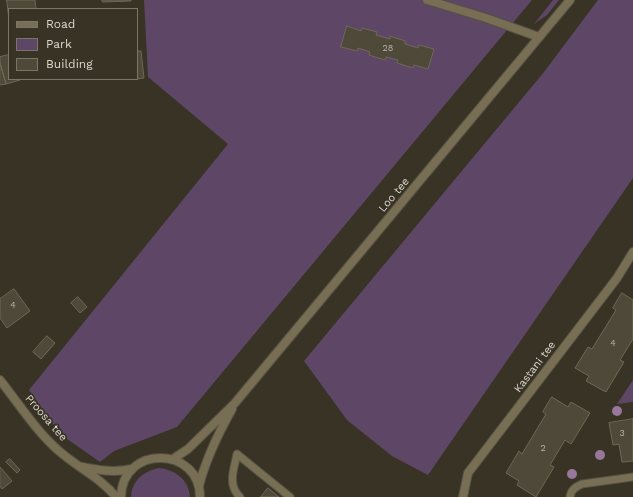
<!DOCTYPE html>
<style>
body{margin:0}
#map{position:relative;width:633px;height:497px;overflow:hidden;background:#383324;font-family:"Work Sans",sans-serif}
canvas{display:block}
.legend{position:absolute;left:8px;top:8px;width:130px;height:72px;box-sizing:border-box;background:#383324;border:1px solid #797568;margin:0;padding:5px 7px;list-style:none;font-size:12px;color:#dbd8cf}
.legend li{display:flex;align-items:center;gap:8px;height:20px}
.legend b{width:20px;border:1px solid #797568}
</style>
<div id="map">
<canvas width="633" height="497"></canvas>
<ul class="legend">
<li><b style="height:5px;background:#776e53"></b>Road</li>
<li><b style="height:11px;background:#5e4666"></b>Park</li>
<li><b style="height:11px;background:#4f493a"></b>Building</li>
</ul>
</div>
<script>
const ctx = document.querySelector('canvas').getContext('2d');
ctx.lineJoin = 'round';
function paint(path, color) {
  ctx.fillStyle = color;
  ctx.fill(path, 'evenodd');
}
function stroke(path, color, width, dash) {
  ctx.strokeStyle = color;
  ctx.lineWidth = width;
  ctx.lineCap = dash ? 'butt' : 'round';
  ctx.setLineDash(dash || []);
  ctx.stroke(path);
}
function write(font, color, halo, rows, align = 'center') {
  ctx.font = font + ' "Work Sans",sans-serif';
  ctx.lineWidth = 3.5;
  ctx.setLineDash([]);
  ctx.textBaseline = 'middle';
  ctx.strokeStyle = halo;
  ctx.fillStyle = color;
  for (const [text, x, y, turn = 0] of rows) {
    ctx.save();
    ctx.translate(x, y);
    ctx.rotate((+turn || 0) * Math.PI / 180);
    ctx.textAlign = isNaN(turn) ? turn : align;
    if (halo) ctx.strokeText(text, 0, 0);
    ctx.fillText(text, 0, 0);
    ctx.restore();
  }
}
paint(new Path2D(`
 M144 0H532L177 427 114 451 100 462 60 434 29 390 228 144 148 77Z
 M553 0H559L547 15 534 24Z
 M598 0H633V178L428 475 392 456 347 420 304 361 544 72Z
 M633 380V402L617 404Z
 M159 468C176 470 189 480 190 497H131C132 480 144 471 159 468Z`), '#5e4666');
const building = new Path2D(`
 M7 0H35L36 9H9V19Z
 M102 0H131V1L103 2Z
 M347 26 361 31 362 28 377 32 376 35 390 39V36L405 41V44L418 48 419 45 434 49 428 69 414 65 413 68 397 63 398 60 386 57 385 60 369 55 370 52 358 48 357 51 341 47Z
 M137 51H141L144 78 137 79Z
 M9 55V79L20 80 6 84 0 63V57Z
 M0 63 6 84 0 85Z
 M14 289 30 311 7 328 0 318V299Z
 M622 293 633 300V339L620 360 624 362 606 392 586 381 589 376 575 368 588 347 592 349 616 310 613 308Z
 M78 297 87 307 80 313 71 303Z
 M47 336 55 343 41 359 33 352Z
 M552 397 568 407 571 402 590 413 571 444 565 440 550 465 554 467 536 497 517 485 519 481 506 473 519 451 522 454 546 414 543 412Z
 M633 419V461L622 462 619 444 613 445 609 423Z
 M10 459 20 470 17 473 6 462Z
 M0 467 12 481 2 489 0 486Z
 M268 488 279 497H261Z`);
paint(building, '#4f493a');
stroke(building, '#6e6858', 1);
const service = new Path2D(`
 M240 497C227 485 234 469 237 454L290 497
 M570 497C571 490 575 487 582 484L633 477`);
const minor = new Path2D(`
 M427 0 486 18 539 37
 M0 380C19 404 36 431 59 451 77 467 101 478 116 497
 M82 467C100 470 113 473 132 469
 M463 497 468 473 617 278 633 252`);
const tertiary = new Path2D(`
 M173 459 188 449 235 403 570 0
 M199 486C206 458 218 434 232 409
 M121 497C122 444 200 446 200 497`);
stroke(service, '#555143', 9);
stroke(minor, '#555143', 10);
stroke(tertiary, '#555143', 10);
stroke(service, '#776e53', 7);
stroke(minor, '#776e53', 8);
stroke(tertiary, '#776e53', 8);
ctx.fillStyle = '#98779a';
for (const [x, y] of [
 [617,411],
 [600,455],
 [572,474]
]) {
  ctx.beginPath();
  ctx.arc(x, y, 5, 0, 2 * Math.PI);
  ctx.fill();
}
write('9px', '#b8b4aa', null, [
 ["28",388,48],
 ["4",13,305],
 ["4",613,343],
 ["3",622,433],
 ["2",543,448]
]);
write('11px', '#dbd8cf', '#383324', [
 ["Loo tee",394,195,-50],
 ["Kastani tee",535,367,-53],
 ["Proosa tee",46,418,49]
]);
</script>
